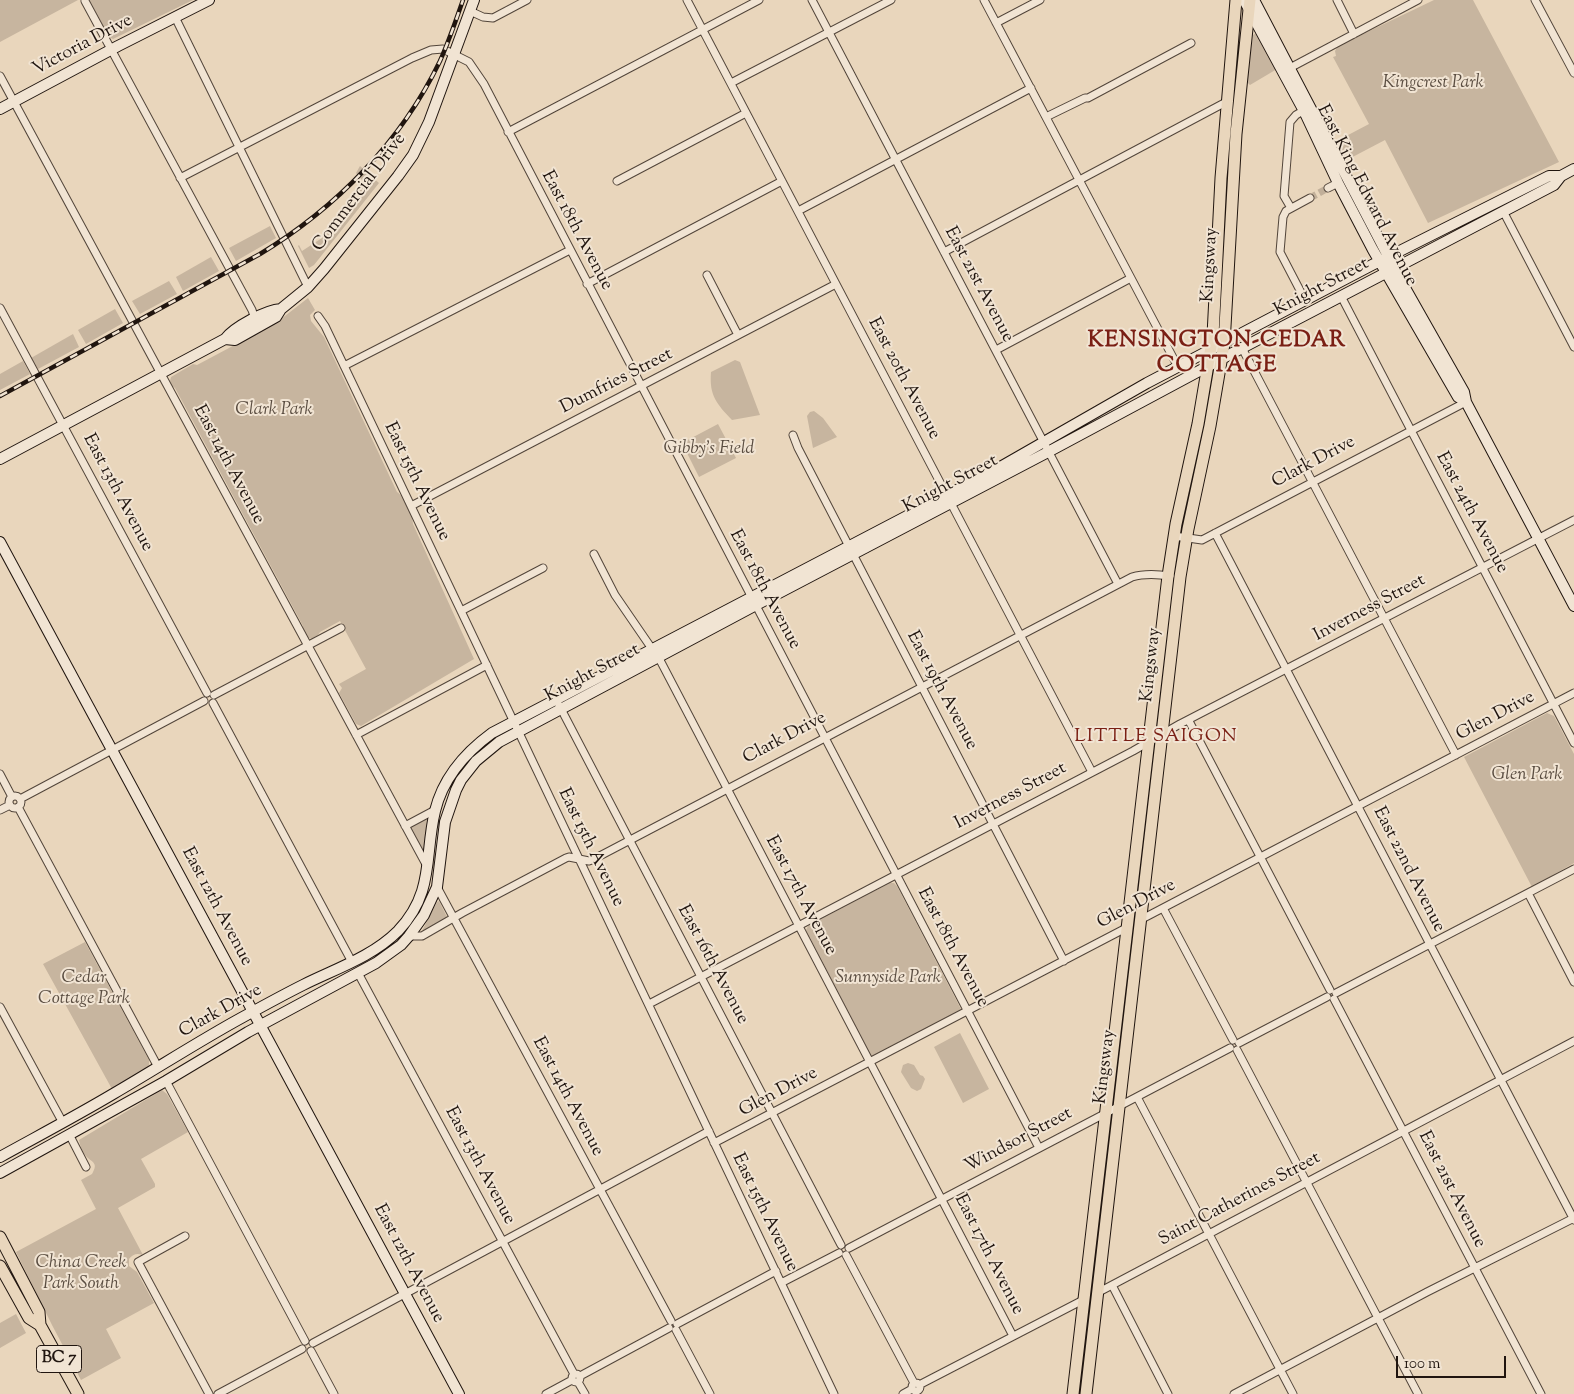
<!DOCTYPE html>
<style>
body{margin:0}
#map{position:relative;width:1574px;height:1394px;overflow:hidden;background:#e9d6bc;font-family:"Sorts Mill Goudy",serif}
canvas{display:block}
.scale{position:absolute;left:1396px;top:1356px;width:110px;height:22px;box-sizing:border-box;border:2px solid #20150f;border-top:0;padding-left:6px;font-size:15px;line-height:18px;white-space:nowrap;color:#20150f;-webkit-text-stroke:4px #f1e4d3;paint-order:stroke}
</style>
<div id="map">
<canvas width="1574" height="1394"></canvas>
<div class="scale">100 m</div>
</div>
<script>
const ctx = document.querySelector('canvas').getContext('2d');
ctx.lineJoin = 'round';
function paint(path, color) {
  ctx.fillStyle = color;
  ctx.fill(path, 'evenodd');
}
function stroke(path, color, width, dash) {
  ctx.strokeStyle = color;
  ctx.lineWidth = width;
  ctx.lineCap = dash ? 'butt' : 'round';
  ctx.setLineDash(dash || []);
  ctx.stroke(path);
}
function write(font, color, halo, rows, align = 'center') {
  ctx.font = font + ' "Sorts Mill Goudy",serif';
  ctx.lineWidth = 4;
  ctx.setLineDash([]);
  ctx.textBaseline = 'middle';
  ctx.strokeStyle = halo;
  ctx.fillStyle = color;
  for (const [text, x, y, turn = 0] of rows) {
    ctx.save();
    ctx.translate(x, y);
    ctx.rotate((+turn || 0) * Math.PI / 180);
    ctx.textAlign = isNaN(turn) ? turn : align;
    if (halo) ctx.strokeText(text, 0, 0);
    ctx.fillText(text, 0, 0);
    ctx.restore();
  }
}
paint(new Path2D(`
 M0 0H78L0 42Z
 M89 0H193L113 39 109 37Z
 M1434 0H1473L1559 162 1428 223 1385 140 1343 162 1333 143 1369 124 1333 57 1336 56 1335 51 1338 46Z
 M1256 33 1277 69 1250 85 1247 82 1253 35Z
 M360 166 379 183 314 265 309 268 298 246 299 245 302 251 322 238 359 192 363 181 356 173Z
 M270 226 276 238 236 261 229 248Z
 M211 257 219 271 183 291 176 277Z
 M169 281 177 294 140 314 132 301Z
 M308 298 315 310 310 315 311 321 324 337 397 492C405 497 413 515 413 524L474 659 361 726 356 724 339 693 342 688 339 684 366 669 340 621 320 632 318 635 312 639 306 637 303 631V626L175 388 172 386 170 381 171 377 193 364 197 365 276 323Z
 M115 309 123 323 86 344 78 330Z
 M73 334 79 347 38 369 31 358Z
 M735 360 740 362 760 415 732 420C717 404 709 396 711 372Z
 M23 361 30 374 0 390V374Z
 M814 411 823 418 837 437 813 448 807 416 810 412Z
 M718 424 736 458 699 477 682 443Z
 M1547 713 1554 716 1574 754V863L1532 887 1464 757Z
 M427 818 428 819 425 851H423L412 832 411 827Z
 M890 883H894L897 886 963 1013 874 1062 806 930 808 926Z
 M439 901 447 917 422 931 437 902Z
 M85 942 149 1060V1065L146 1069 112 1089 43 964Z
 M960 1033 989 1089 963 1103 934 1047Z
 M908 1063 914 1065 920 1075 923 1076 925 1079 921 1089 917 1091 911 1088 901 1072 903 1065Z
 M162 1090 167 1094 188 1132 141 1159 155 1184V1187L118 1208 143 1255C137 1253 133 1254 129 1259V1266L137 1272 154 1303 106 1329 121 1358 81 1380 52 1325 16 1252 96 1209 81 1180 92 1174C99 1162 92 1163 86 1156 82 1152 80 1145 79 1140Z
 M16 1314 26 1333 0 1348V1323Z`), '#c7b59f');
stroke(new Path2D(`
 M1310 198 1328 188`), '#c1af99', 7, [7, 3.5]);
const street = new Path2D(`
 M687 0 1092 772
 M812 0 1118 584
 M984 0 1178 367
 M1337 0 1354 34
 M1535 0 1574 73
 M85 1 252 310 255 319
 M470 11 483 17 493 18 527 0
 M175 17 308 287
 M996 23 1040 0
 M1286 70 1418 0
 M0 76 427 866
 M731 83 891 0
 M1046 117 1085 98H1088L1191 43
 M508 132 759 0
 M180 178 412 58 431 50 443 49 469 62 484 84 1039 1148
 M617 181 746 113
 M1328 188 1338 183
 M1291 208 1284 196 1290 122 1296 115 1308 108
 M798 211 1031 88
 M1503 211 1574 347
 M944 252 1228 101
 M707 275 738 335
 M587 284 782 181
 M1341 296 1574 743
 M1305 300 1280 252 1283 217 1286 211 1310 198
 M0 308 207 693
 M318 316 325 326 390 462 834 1394
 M1242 348 1456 755
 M996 350 1131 278
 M344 366 570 250
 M793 435 798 448 1064 961
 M411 506 836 284
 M1215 533 1574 1220
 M1174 536 1202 540 1466 402
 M594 554 615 595 661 662 1013 1336
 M461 611 543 568
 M214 695 341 628
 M213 703 352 962
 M559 705 841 1245
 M1189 721 1330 990
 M356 735 487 665
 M0 774 12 797
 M9 802a6 6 0 1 1 12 0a6 6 0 1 1-12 0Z
 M20 799 204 701
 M18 807 158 1067
 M0 810 10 805
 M405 826 435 810
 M437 887 671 1321
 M1528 893 1574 982
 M1163 908 1233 1040
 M1140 920 1574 693
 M409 936H422L462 913 566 858 569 857 589 861 592 860 1132 577C1145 573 1157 574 1170 576
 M358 973 574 1374
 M1336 993 1574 869
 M1334 999 1541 1394
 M649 1004 1133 751 1180 724 1574 520
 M0 1007 63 1123
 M1239 1043 1327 997
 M1237 1050 1418 1394
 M166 1081 305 1341
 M1137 1097 1293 1394
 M70 1136 86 1167
 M714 1143 1128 927
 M185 1236 138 1262 209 1394
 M849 1248 1230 1048
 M846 1255 914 1383
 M781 1283 839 1253
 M1112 1285 1168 1394
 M1097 1293 1574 1041
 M677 1324 776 1271
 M676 1330 710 1394
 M313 1343 709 1131
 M311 1351 334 1394
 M572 1378a4 4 0 1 1 8 0a4 4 0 1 1-8 0Z
 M580 1376 669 1328
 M578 1382 585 1394
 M912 1387a4 4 0 1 1 8 0a4 4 0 1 1-8 0Z
 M919 1385 1085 1299
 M218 1394 302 1349
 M546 1394 572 1380
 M903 1394 912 1389
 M1234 1394 1427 1292 1574 1218`);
const secondary = new Path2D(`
 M1244 0 1304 111 1338 183 1373 250 1458 397 1466 402
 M1254 0 1400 279 1464 392 1466 402 1574 606
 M0 109 118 46 209 0
 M225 339 235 340 276 317 281 309 308 287 324 269 398 176 413 155 429 122 474 0
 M0 459 225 339C234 327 266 310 281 309
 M0 542 459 1394
 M0 1157C38 1136 76 1116 113 1094 156 1069 199 1041 243 1017 263 1006 283 995 303 985 335 969 372 957 398 931 435 892 424 856 435 811 443 778 466 752 492 733L995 470 1147 383 1372 265 1549 176H1561
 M0 1173 166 1081 248 1032 376 963 401 945 409 936 424 915 437 887 445 822 456 790 461 780 476 761 499 742 756 605 1048 452 1242 348 1554 185 1561 176 1574 169`);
const primary = new Path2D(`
 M0 1237 39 1312 40 1325 78 1394
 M0 1266 29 1318 40 1325
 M1073 1394 1168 576 1176 524 1198 424 1213 335 1221 178 1236 0
 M1086 1394 1180 577 1188 529 1210 426 1224 344 1236 134 1250 0`);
stroke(street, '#52453a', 9);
stroke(secondary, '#20150f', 12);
stroke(primary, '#20150f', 13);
stroke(street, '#f1e4d3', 7);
stroke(secondary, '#f1e4d3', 10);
stroke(primary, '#e9d6bc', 11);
const rail = new Path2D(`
 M0 396 260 254C336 208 401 142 440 61 449 41 456 20 463 0`);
stroke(rail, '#20150f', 4.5);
stroke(rail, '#f1e4d3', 2.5, [8]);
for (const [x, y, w] of [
 [59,1359,45]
]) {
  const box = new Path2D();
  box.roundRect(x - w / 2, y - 13.5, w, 27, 4);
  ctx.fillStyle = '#f1e4d3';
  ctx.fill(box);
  stroke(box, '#20150f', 1);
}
write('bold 16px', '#20150f', null, [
 ["BC 7",59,1359]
]);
write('18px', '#20150f', '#f1e4d3', [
 ["Victoria Drive",83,46,-28],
 ["Commercial Drive",360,193,-53],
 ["East King Edward Avenue",1366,196,63],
 ["East 18th Avenue",576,231,62],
 ["Kingsway",1211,265,-87],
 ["East 21st Avenue",978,285,62],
 ["Knight Street",1322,288,-28],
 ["East 20th Avenue",903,379,62],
 ["Dumfries Street",617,382,-27],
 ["Clark Drive",1314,463,-28],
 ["East 14th Avenue",228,465,62],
 ["East 15th Avenue",416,482,64],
 ["Knight Street",951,485,-28],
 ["East 13th Avenue",117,493,62],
 ["East 24th Avenue",1471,513,62],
 ["East 18th Avenue",764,590,62],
 ["Inverness Street",1370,609,-28],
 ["Kingsway",1152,665,-84],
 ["Knight Street",593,674,-28],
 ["East 19th Avenue",941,691,62],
 ["Glen Drive",1496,717,-28],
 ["Clark Drive",785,739,-28],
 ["Inverness Street",1011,797,-28],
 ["East 15th Avenue",590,848,64],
 ["East 22nd Avenue",1408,870,63],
 ["East 17th Avenue",800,896,62],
 ["Glen Drive",1137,905,-28],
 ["East 12th Avenue",216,907,62],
 ["East 18th Avenue",952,948,62],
 ["East 16th Avenue",712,965,62],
 ["Clark Drive",221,1012,-29],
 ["Kingsway",1106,1067,-83],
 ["Glen Drive",779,1093,-28],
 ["East 14th Avenue",567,1097,62],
 ["Windsor Street",1019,1141,-28],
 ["East 13th Avenue",479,1166,62],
 ["East 21st Avenue",1451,1190,63],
 ["Saint Catherines Street",1240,1200,-28],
 ["East 15th Avenue",764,1213,64],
 ["East 17th Avenue",988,1255,63],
 ["East 12th Avenue",408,1264,62]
]);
write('italic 18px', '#5a4d41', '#f1e4d3', [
 ["Kingcrest Park",1433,84],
 ["Clark Park",274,411],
 ["Gibby's Field",709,450],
 ["Glen Park",1527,776],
 ["Cedar",84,979],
 ["Cottage Park",84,1000],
 ["Sunnyside Park",888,979],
 ["China Creek",81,1264],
 ["Park South",81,1285]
]);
ctx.letterSpacing = '1px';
write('19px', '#7a1f14', '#f1e4d3', [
 ["LITTLE SAIGON",1156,738]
]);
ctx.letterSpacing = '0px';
ctx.letterSpacing = '1px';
write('bold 22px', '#7a1f14', '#f1e4d3', [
 ["KENSINGTON-CEDAR",1217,342],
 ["COTTAGE",1217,367]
]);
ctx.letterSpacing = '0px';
</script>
